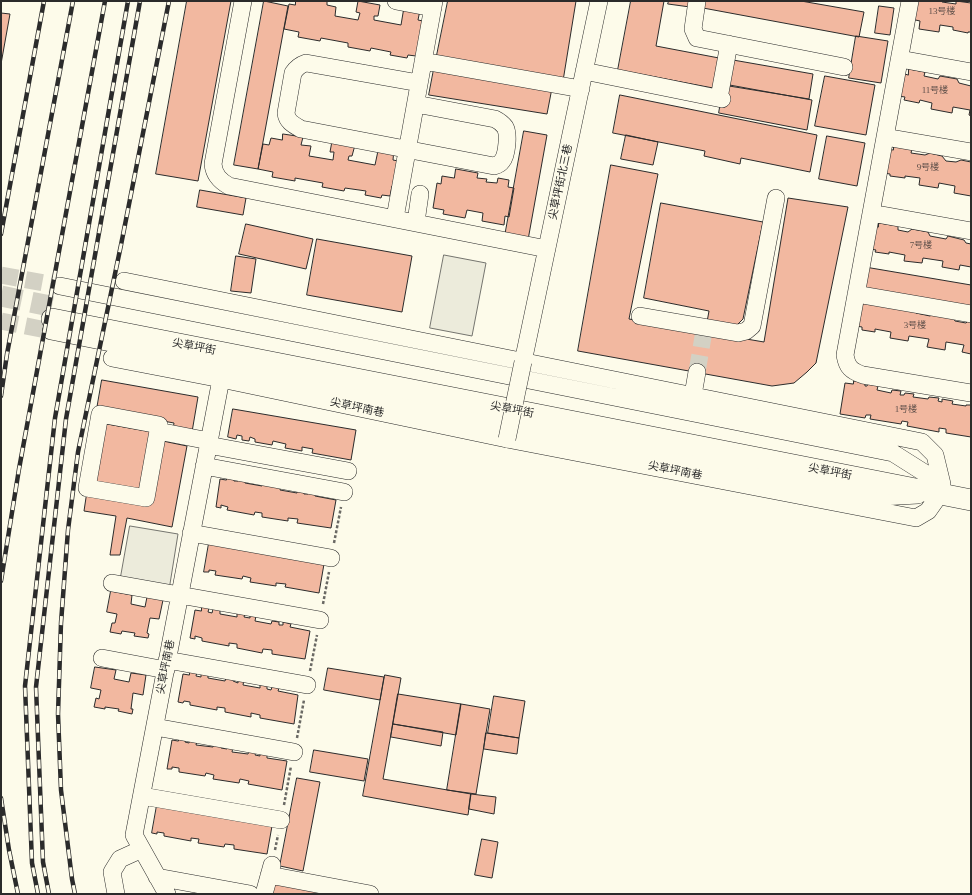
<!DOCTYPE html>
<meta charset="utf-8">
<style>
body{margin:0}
#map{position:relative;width:972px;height:895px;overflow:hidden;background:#fdfbea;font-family:"Times New Roman",serif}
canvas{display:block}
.frame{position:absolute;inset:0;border:2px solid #2b2b2b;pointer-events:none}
</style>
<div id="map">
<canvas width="972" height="895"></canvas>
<div class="frame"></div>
</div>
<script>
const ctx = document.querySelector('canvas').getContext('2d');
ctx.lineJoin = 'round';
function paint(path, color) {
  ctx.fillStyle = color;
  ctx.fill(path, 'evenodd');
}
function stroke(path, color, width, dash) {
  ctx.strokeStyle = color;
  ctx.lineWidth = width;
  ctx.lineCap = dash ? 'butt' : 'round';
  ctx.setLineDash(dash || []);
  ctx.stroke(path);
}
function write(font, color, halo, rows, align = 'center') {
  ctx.font = font + ' "Times New Roman","Noto Sans SC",serif';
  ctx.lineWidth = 3;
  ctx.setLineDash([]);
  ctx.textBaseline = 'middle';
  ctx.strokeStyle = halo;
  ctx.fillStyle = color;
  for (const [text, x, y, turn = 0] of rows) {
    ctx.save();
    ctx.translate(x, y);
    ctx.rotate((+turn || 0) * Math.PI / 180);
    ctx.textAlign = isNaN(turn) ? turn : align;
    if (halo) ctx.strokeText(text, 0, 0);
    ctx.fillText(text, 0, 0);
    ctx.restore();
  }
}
const green = new Path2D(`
 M444 255 486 263 472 336 430 328Z
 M130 526 178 534 169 590 120 582Z`);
paint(green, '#ecebdb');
stroke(green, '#74746e', 1);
const building = new Path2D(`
 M187 1H231L198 181 156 174Z
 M264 1 288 6 258 169 234 165Z
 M296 1H327V5L336 7 335 16 358 20 360 13 356 12 358 1 380 5 378 16H374V20L401 25 404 7 420 10 418 20 428 22 416 56 408 55 407 58 390 55 391 52 371 48 370 51 348 47V43L321 38 320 41 298 37 299 32 284 29 289 4 295 5Z
 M448 1H576L563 81 436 60Z
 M631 1H664L656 46 719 58 713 88 618 70Z
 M669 1H691L690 7 668 4Z
 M704 1H801L864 12 859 37 703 8Z
 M914 1H942V2L956 4V1L971 3V32H968V33L953 30V27L940 25 939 32 919 29 920 21 911 19Z
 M879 6 894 8 890 35 875 33Z
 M1 13 10 14 1 64Z
 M856 36 888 41 881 83 849 78Z
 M733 60 813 74 809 99 729 86Z
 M434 69 552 88 547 114 429 95Z
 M909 69 925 72 924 76 938 79 940 76 957 79 959 83 971 86V116L969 115 970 110 953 107 952 113 931 109 932 103 920 100 919 103 904 100 905 97 898 96 902 73 908 75Z
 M825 76 875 85 866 135 815 126Z
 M724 84 812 100 807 130 719 113Z
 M620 95 817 135 810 172 741 158 740 164 704 156 705 151 613 133Z
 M524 131 547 135 528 240 505 236Z
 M283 134 303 137 301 145 311 146 309 156 333 160 334 152H330L332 141 355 145 352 156H349L348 160 375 165 379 146 394 149 393 160 403 162 398 187 392 186 390 196 382 195 381 198 365 195 366 191 345 188 344 191 322 187 323 183 295 178V181L272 177 273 172 258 169 263 144 269 145 271 138 282 140Z
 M626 135 658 142 653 165 621 159Z
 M827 136 865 143 857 186 819 179Z
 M894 146 912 149 911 153 925 155 930 153 942 156 946 161 956 162 961 160 971 162V196L954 193 955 186 939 183 938 188 919 185 920 178 905 176V178L890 176V174L883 173 887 149 893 150Z
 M611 165 658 174 629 319 764 342 788 198 848 207 816 363 807 372 794 383 772 386 578 351Z
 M456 169 478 173 477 178 487 179 486 182 497 183 498 178 509 180 508 187 514 188 509 217 505 216 504 225 482 221 483 213 467 210 465 218 443 214 444 210 433 208 437 183 441 184 442 176 454 178Z
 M200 190 246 198 243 215 197 207Z
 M661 203 763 222 743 319 736 326 707 322 709 311 644 298Z
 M879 223 898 226V230L908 232 912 229 928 232 930 236 946 239 948 236 964 240 966 243 971 244V267L960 265 959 270 942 267 943 261 923 258 922 263 904 261 905 255 889 252V254L875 252 876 250 870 249 873 226 878 227Z
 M246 224 313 239 306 269 239 254Z
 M317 239 412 256 402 312 307 295Z
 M236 256 256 259 251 293 231 291Z
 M865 267 971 285V307L862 289Z
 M860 303 914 309 916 313 930 316 935 313 952 316 955 321 966 323 969 320 971 321V354L962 352 964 345 946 342 945 350 927 347 929 339 909 336 908 341 890 338 891 332 875 329V332L862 330V327L856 326Z
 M102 380 198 397 192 432 173 429 174 423 97 409Z
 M854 381 865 383V386H867L868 384 878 386 877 390 891 393 892 390 901 391 900 395H904L905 393 914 394 913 397 928 399 929 397 939 398 938 401 942 402V399L953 401 952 404 966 406V405H971V437L946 433V429L939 428V432L907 426 908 422 902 421 901 424 870 419 871 415H866L865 418 840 414 845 383 853 384Z
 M233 409 356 430 351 460 312 453 313 449 302 447V451L285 448 286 444 273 441 272 445 255 442V439L250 437 249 441 242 440V436L237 435 236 439 228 437Z
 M101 423 153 432 143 494 91 485Z
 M158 440 187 446 172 527 127 518 120 555H110L116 516 84 511 87 491 147 501Z
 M227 476 234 477V481H238V478L246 479 245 483 262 486 263 482 281 485 280 490 297 493V490L304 491V494H308L309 491 316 493 315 496 336 500 331 528 297 523 298 519 288 518V521L262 517V513L255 512 254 515 227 510 228 507 221 505V508L216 507 220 479 226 480Z
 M209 543 324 564 319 593 285 587 286 584 276 583V586L250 582 251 578 243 576 242 579 215 575 216 571 209 570V572H204Z
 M111 591 132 595 131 604 145 607 147 597 163 600 159 619 150 618 147 633 149 634 148 638 134 636 135 633 122 631 121 634 110 632 112 623H115L117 614 107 612Z
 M202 607 209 608 208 612 212 613 213 609 220 610V614L237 617V613L245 614 244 617 250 618V615L256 616 255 621 271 624 272 621 279 622V625H283V622L291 624 290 627 310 631 305 659 272 654V650L263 649 262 653 237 648V644L229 643V646L202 641V638L195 636V639L190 638 195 610 201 611Z
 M95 667 116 670 114 679 129 682 131 673 146 675 143 695 133 693 131 709H133L132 714 118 711 119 709 105 707V709L94 707 96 698 99 699 101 690 91 688Z
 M328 668 384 677 380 700 324 690Z
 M190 671 197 672 196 676 201 677V673L208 674V678L225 681 226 677 233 679V681L238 683V680H244L243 685 260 688V685L267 686V689L271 690 272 687 279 688 278 691 298 695 294 724 260 718V715L251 713V717L225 712V708L217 707V710L190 705V702L184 701 183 703 178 702 183 674 189 675Z
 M385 675 401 678 383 779 471 794 468 815 363 796Z
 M398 694 461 704 456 735 393 724Z
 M494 696 525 701 519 738 488 733Z
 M461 704 490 709 476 794 447 790Z
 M393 724 443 732 441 746 391 737Z
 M486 733 519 738 517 754 484 749Z
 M179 737 186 738 185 742 189 743 190 739 197 741 196 745 213 747 214 743 222 745 221 748 227 749V746L233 747 232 752 248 754 249 751 256 752 255 755 260 756V753L267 754V758L287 761 282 790 248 784 249 781 240 779 239 783 213 779 214 775 206 773 205 776 179 772V768L172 767V769H167L172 740 178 741Z
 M314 750 368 759 364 781 310 772Z
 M297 778 320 782 303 871 280 866Z
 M471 794 496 797 494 814 469 809Z
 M157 805 272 826 267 854 234 849V845L225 844 224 847 198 843 199 839 191 838V841L164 836V833L157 832V834L152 833Z
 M482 839 498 842 492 878 475 875Z
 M272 883 335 894H270Z`);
paint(building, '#f2b8a0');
stroke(building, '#2b2b2b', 1);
stroke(new Path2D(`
 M1 275 60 286
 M1 321 51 331
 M697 372 704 331`), '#d3d1c4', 17, [17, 8]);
stroke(new Path2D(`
 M1 296 55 307`), '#d3d1c4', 21, [21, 10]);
const minor = new Path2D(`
 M243 1 213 164C214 175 220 181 229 186L547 249
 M396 1 433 8
 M697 1 693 29 697 38 844 67
 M910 1 845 355C847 367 851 371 863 375L971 393
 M900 59 971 72
 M423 61 581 89
 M584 71 722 99
 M719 98 729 44
 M416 104 495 119C499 121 502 123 505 127 509 134 507 155 502 161 500 164 498 165 494 166L301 129C294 125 287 122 286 113L293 73C297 67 300 65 306 63L419 83
 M885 137 971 152
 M871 213 971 231
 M395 218 434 1
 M416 222 420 194
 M124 281 922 442 935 455 942 484
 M60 286 893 453 942 484
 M856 294 971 314
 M640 316 738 333 746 331 752 326 776 198
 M51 331 880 497 918 495
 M112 358 221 379
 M523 362 599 1
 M693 395 697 372
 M158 431 146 498 87 488 100 414 159 425 158 431 209 441
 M208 445 348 471
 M204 466 344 492
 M191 533 331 558
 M112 583 320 620
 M102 658 166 670
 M167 660 307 685
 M155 727 294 752
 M142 796 281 820
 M269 875 370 894
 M157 877 250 894
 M116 894 112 872 120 859 142 849
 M167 894 134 835 221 379 507 439 916 518 928 511 940 494
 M264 894 272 865`);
const major = new Path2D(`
 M52 319 971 500`);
stroke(minor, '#2b2b2b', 18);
stroke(major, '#2b2b2b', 22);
stroke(new Path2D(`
 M334 543 341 507
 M323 604 329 572
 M310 671 317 635
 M297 738 304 700
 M284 805 291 766
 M275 850 278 835`), '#6a6964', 2.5, [3, 2]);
stroke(minor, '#fdfbea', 17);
stroke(major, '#fdfbea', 21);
const rail = new Path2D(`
 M1 234 44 1
 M1 396 7 354 73 1
 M1 581 19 469 105 1
 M1 798 9 850 18 894
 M38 894 32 863 25 686 55 418 128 1
 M49 894 43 862 36 687 66 419 140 1
 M75 894 72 879 61 790 58 714 61 623 68 530 78 452 121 245 169 1`);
stroke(rail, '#2b2b2b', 4.5);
stroke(rail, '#fdfbea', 3, [9]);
const minorBridge = new Path2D(`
 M507 439 523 362`);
stroke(minorBridge, '#2b2b2b', 18, []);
stroke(minorBridge, '#fdfbea', 17);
write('9px', '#5d4e48', null, [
 ["13号楼",942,12],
 ["11号楼",935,91],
 ["9号楼",928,168],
 ["7号楼",921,246],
 ["3号楼",915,326],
 ["1号楼",906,410]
]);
write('11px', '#2b2b2b', '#fdfbea', [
 ["尖草坪街北三巷",561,182,-78],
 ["尖草坪街",194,347,11],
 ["尖草坪南巷",357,408,12],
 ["尖草坪街",512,410,11],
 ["尖草坪南巷",675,471,11],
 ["尖草坪街",830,472,11],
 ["尖草坪南巷",166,667,-79]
]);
</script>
